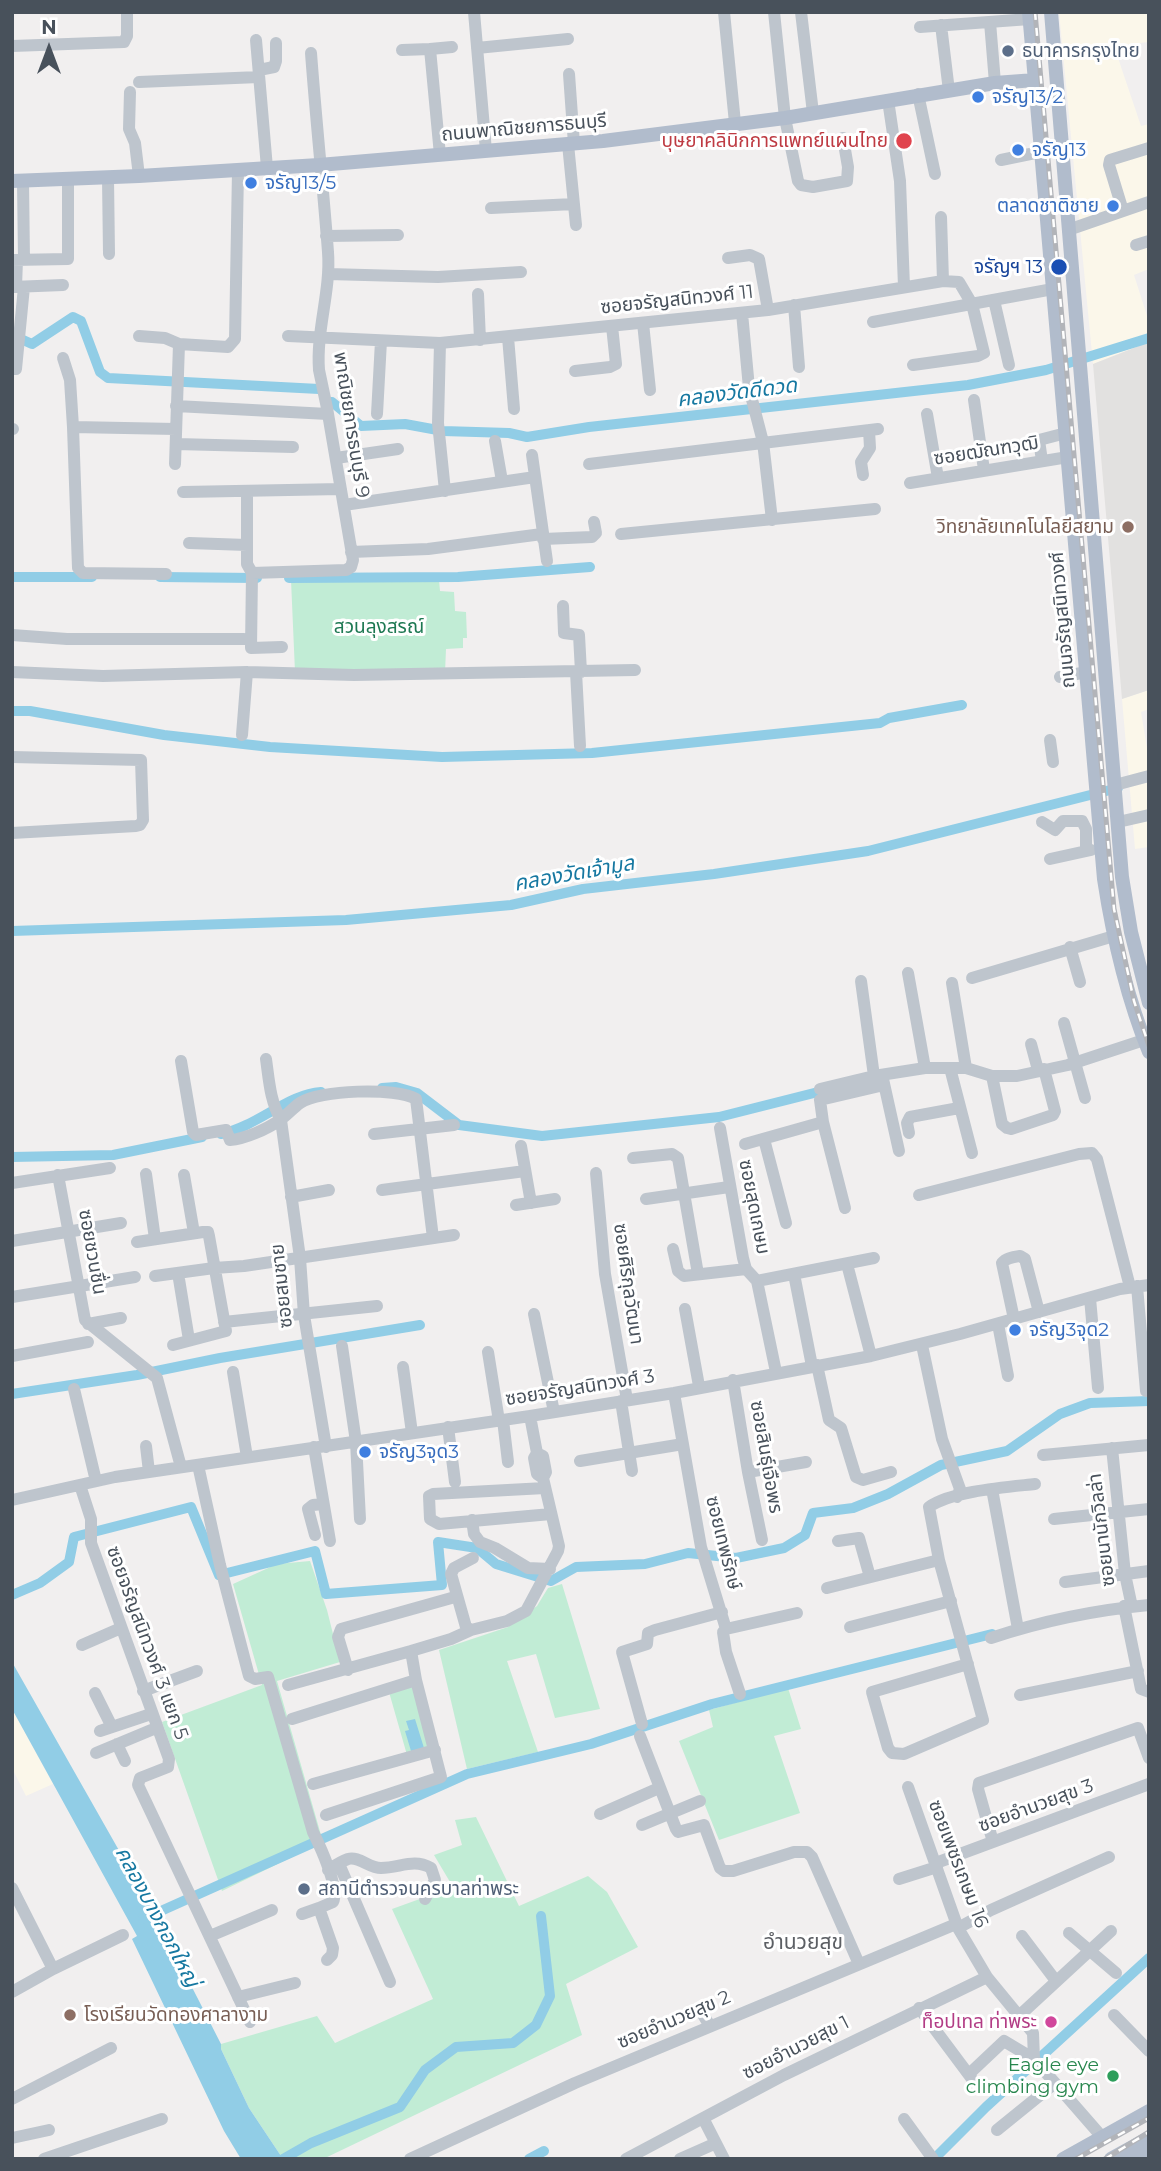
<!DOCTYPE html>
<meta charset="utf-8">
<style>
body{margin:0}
#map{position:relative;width:1161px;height:2171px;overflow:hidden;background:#f1efef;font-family:Montserrat,sans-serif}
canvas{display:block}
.frame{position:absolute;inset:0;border:14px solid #48515b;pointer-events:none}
.north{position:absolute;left:14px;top:14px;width:70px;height:70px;-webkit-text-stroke:5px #fff;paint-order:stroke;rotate:0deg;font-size:19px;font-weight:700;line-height:28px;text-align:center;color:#48515b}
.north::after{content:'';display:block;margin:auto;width:24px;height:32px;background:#48515b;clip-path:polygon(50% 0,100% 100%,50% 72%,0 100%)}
</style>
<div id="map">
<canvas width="1161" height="2171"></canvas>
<div class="frame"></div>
<div class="north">N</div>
</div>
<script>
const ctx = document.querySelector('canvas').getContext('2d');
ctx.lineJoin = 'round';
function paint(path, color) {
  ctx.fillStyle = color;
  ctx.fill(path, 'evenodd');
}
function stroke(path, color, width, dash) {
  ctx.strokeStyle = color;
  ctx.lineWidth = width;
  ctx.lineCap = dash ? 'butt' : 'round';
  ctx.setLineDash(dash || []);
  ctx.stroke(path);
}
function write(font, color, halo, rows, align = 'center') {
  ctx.font = font + ' Montserrat,"Noto Sans Thai",sans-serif';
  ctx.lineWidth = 6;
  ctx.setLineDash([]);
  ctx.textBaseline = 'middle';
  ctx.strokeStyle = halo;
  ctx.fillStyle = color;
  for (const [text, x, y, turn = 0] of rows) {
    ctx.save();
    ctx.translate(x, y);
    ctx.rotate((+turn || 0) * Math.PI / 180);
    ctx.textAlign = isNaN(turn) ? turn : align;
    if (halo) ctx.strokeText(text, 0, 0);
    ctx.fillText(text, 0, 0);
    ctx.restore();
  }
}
paint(new Path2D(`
 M1059 12H1149V42L1120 45 1117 55 1141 126 1149 124V269L1134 275 1149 322V342L1093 364Z
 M1149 690V709L1141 712 1149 760V847L1135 849 1122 699Z
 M12 1709 53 1784 26 1796 12 1768Z`), '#fbf7ea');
paint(new Path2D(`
 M1149 342V690L1122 699 1093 364Z`), '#e2e1e0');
paint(new Path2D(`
 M291 580H439L440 591 454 592 455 611 466 612 467 638H463V648L446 649 445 673 295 672Z
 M310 1561 327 1610 340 1662 277 1681 323 1842 222 1891 162 1722 262 1685 233 1584 277 1564Z
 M562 1584 600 1709 555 1718 536 1654 507 1661 538 1752 467 1769 439 1650 508 1627 537 1606 548 1588Z
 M413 1685 430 1748 407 1755 389 1692Z
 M788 1688 801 1729 774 1736 800 1813 719 1840 679 1741 713 1727 709 1710Z
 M476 1817 519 1906 588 1876 607 1892 638 1947 566 1984 582 2035 323 2159H283L249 2108 221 2049V2044L317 2016 335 2043 433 1999 392 1909 453 1887 434 1855 462 1845 455 1820Z`), '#c1ecd5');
paint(new Path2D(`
 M12 1662 150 1905 221 2044V2049L249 2108 283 2159H241L224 2131 132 1939 137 1936 12 1709Z
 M415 1719 424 1748 411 1751 405 1731 409 1730 406 1721Z`), '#91cde6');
stroke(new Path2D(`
 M12 335 32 344 73 317 81 321 100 372 108 378 319 389
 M332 402 361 426 405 424 443 431 509 433 527 437 589 427 968 385 1046 370 1149 338
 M12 577H92
 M160 577 257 578
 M289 578 458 577 590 567
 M12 711H30L164 735 270 747 442 757 592 753 880 723 889 718 962 705
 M12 931 346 920 511 905 583 889 714 874 868 851 1118 788
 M382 1088 396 1087 417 1093 459 1125 542 1136 719 1117 826 1090
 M221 1134C258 1126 288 1094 321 1092
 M12 1157 113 1155 202 1137
 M12 1394 137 1375 220 1358 420 1325
 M12 1595 40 1583 69 1562 74 1537 191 1507 219 1575 315 1551 326 1594 442 1585 438 1542 477 1548 496 1564 551 1581 576 1567 645 1564 688 1553 736 1558 784 1548 805 1535 813 1513 853 1508 888 1494 941 1465 1007 1451 1060 1414 1090 1403 1149 1401
 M143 1919 467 1774 591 1744 712 1704 992 1634
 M939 2154 986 2107 1149 1958
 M283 2159 311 2143 400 2107 425 2070 456 2047 513 2043 536 2025 550 1996 541 1916
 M529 2159 544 2151`), '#91cde6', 10);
stroke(new Path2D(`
 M474 12 486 151
 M724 12 735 123
 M774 12 785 118 798 181 801 185 813 187 847 181 848 167 843 138
 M801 12 813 113
 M990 22 995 83
 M941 25 949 91
 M920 27 1030 19
 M256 40 267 168
 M12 46 124 42 127 36V12
 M477 48 568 39
 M402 50 430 49
 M259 70 274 67 276 61V43
 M569 74 574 144
 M139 82 259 77
 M130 92 129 129 135 143 139 176
 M918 94 935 174
 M888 100 900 181 904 287
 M568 144 576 225
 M440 155 430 49 452 47
 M1001 160 1040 152
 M108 178 109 254
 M23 181 24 260
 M491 208 574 204
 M1123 211 1109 165 1110 160 1149 148
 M941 217 943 281
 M1068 230 1149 202
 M326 236 398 235
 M1136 245 1149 241
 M728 258 750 255 759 259 768 310
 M12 260 68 259V179
 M328 274 438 277 521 272
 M12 287 63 285
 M16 287 17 260
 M478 294 480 340
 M994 300 1009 365
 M794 305 799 367
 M742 313 749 388 763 442 772 520
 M873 322 1053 289
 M643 323 650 390
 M139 336 165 338 179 344 228 347 235 339 238 170
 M288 336 440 343 768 310 943 281 959 282 972 304 984 353 978 356 913 365
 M508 337 514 409
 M440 343 438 423 445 491
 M63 358 70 380 73 427 78 568 83 573 166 574
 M12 369H16L24 287
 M575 371 610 367 616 364 612 326
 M974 400 984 470
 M176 406 328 414
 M377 414 381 341
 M927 414 938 478
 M73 427 176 429
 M12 429H13
 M495 441 502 481
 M176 444 293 447
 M532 455 547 561
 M336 458 398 449
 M1042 461 1039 440 1066 433
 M175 464 179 344
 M589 464 878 429
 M863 475 861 462 870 448 869 430
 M910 483 1068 457
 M247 491V564L252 573 346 570 351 567 353 560 327 408 319 370C316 330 331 291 328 252 323 186 316 120 311 53
 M183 492 341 489
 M344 505 535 477
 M621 534 875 509
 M543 539 592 537 596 533 594 522
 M189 543 247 545
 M351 552 428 549 542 534
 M252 573 251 648 282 647
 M563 606 564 633 579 635 581 672
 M12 635 67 639H244
 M12 672 103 676 247 672 354 675 635 670
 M576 672 580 746
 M1060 677 1087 672
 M242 735 247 672
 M1050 740 1053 762
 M12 757 141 760 143 820 140 825 136 826 12 833
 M1115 785 1149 776
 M1042 822 1055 830 1063 821H1082L1086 829V851
 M1118 822 1149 815
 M1050 859 1091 850
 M1070 947 1080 982
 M908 973 925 1068
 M972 978 1114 936
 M861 981 874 1076
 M952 983 966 1068
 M1064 1023 1085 1098
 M1031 1044 1038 1070
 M266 1059C269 1080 270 1101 281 1120L300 1258 304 1315 326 1447
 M181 1061 193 1132 196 1135 226 1130 230 1140C245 1139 267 1129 280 1120 287 1115 293 1108 300 1103 319 1090 396 1087 416 1099L433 1238
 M950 1068 972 1153
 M992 1076 1002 1124 1007 1128 1011 1129 1053 1115 1055 1111 1044 1069
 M883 1079 899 1151
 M820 1089 874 1076 925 1068H966L992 1076H1017L1068 1065 1144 1040
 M720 1128 743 1258 746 1269 757 1281 776 1372
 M909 1133 907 1123 910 1117 959 1108
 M374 1134 454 1125
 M764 1139 786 1223
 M745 1144 823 1122
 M521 1146 531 1203
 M633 1158 672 1154 678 1158 698 1274
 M596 1173 605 1274 627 1400
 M146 1174 155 1239
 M58 1175 85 1320 157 1378 181 1467
 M184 1175 194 1233
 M12 1183 110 1168
 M382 1190 525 1171
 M919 1195 1079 1154 1092 1153 1097 1159 1130 1287
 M291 1197 329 1190
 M646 1199 729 1187
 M516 1205 555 1199
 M845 1208 823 1122 820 1100 884 1085
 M12 1241 121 1223
 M137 1242 203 1232H208L209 1236 226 1331 173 1345
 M673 1249 678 1271 684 1276 746 1269
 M847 1264 871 1356
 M178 1273 189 1340
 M794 1274 812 1366
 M155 1276 214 1268 244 1266 454 1235
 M757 1281 874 1258
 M1137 1286 1146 1391
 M12 1297 135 1277
 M1090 1298 1098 1388
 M685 1309 699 1386
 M534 1314 554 1412
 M1014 1319 1002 1263C1006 1258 1014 1257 1020 1256L1025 1259 1039 1312
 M224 1322 377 1306
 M88 1324 121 1318
 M998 1324 1008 1376
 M922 1345 942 1439 960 1489 957 1497
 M342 1346 356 1442 360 1519
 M488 1352 499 1421
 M12 1356 88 1342
 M817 1365 829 1420 841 1428 856 1477 863 1480 891 1472
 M403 1367 412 1433
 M233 1372 247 1457
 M733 1380 748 1472 762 1540
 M74 1389 96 1481
 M674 1393 701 1547 726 1629 797 1613
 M621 1401 632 1471
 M530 1416 537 1453 534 1458 537 1474 543 1478
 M503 1420 508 1462
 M448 1427 455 1482
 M146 1446 149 1472
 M314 1447 330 1541
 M1112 1448 1125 1574 1132 1607
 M1043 1455 1149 1445
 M580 1461 683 1444
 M198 1465 220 1565 249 1676 255 1679 268 1677 313 1832C320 1846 340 1889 333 1902L319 1908 333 1948 332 1955 327 1960
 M748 1472 806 1462
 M80 1485 91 1519V1543L169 1759 168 1767 140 1778 138 1785 250 2022
 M545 1488 433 1494 429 1496 430 1519 439 1524 551 1514
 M992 1489 1018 1629
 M12 1500 115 1477 530 1416 674 1393 871 1356 960 1334 1120 1289 1149 1285
 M1054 1519 1149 1509
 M472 1520 474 1534 480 1542 495 1548 528 1568 550 1569
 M315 1535 308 1509 313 1505 323 1504
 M838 1541 859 1538 870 1577
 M1065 1582 1149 1571
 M827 1588 939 1560
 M1124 1606 1141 1689 1149 1692
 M850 1627 951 1601
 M726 1629 723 1632 726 1652 740 1694
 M471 1630 466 1627 451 1574 454 1568 473 1558
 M991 1638C1042 1621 1096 1610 1149 1605
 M82 1645 121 1628
 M968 1664 872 1692 888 1748 892 1753 904 1754 983 1720 939 1560 929 1507C951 1491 1008 1487 1035 1484
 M348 1670 338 1637 341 1629 455 1597
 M288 1685 411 1651
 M143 1691 197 1671
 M95 1693 112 1727
 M1020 1695 1138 1671
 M292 1719 416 1680
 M642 1724 622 1652 647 1644 648 1633 655 1630 722 1612
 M100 1731 151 1714
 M640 1736 676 1829 678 1832 704 1825 720 1868 724 1871H733L794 1852H807L812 1857 859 1964
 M117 1744 125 1761
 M96 1753 156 1728
 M313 1784 435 1750
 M908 1787 958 1928 987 1977 1033 2033 1034 2059 1102 2137
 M600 1814 659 1788
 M326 1815 441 1777 416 1680 411 1651 451 1639 471 1630 507 1621 526 1611 558 1551 559 1546 543 1478 546 1472 543 1456 537 1453
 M642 1825 700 1801
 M993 1842 978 1789 979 1783 1138 1728 1149 1758
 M936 1863 1149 1784
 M339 1864 390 1982
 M328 1870C334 1866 342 1861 348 1859 359 1856 369 1868 381 1868 400 1868 413 1858 431 1868L435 1880 425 1899
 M899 1879 937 1867
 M12 1888 53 1969 12 1992
 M302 1914 319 1908
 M958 1928 991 1910 1109 1857
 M1069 1933 1116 1973
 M210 1936 272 1910
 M1022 1936 1056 1981
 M53 1969 123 1935
 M238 1997 295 1983
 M699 2008 710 2026
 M919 2008 972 2079
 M1020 2015 1111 1931
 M1114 2015 1149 2051
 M969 2074 1004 2041 1034 2059
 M12 2099 111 2048
 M703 2118 724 2159
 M904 2119 933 2159
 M997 2130 1055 2083
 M12 2138 49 2130
 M44 2159 162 2119
 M410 2159 575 2083 956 1924
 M626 2159 784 2075 987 1977
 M680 2159 714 2144`), '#bec5cd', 12);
stroke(new Path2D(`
 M1029 12 1104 879C1113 938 1126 995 1149 1052
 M1051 12 1122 877 1131 932 1149 1003
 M12 181 139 176 319 165 603 141 785 118 995 83 1035 80
 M1063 2159 1149 2111
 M1111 2159 1149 2138
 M1133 2159 1149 2150`), '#b1bccc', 14);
const rail = new Path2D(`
 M1035 12 1114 909 1134 1001 1149 1046
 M1076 2159 1149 2118
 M1105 2159 1149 2132`);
stroke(rail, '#b2b4b9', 5);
stroke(rail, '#fff', 2.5, [8]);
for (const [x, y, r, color] of [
 [1008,51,7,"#5c6f8a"],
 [978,97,7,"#3f7fe0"],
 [904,141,9,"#e0444e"],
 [1018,150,7,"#3f7fe0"],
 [251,183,7,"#3f7fe0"],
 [1113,206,7,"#3f7fe0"],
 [1059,267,9,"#1a4fb4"],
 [1128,527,7,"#8d6e63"],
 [1015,1330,7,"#3f7fe0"],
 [365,1452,7,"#3f7fe0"],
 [304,1889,7,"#5c6f8a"],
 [70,2015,7,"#8d6e63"],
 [1051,2022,7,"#d1479c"],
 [1113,2076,7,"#2e9e5b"]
]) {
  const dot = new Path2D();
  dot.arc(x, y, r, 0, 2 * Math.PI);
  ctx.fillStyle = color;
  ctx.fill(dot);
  stroke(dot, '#fff', 2.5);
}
write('19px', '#4e5e75', '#fff', [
 ["ธนาคารกรุงไทย",1022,51],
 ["สถานีตำรวจนครบาลท่าพระ",318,1889]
], 'left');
write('19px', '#366cbe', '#fff', [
 ["จรัญ13/2",992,97],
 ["จรัญ13",1032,150],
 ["จรัญ13/5",265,183],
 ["ตลาดชาติชาย",1099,206,"right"],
 ["จรัญ3จุด2",1029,1330],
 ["จรัญ3จุด3",379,1452]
], 'left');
write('19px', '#48515b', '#fff', [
 ["ถนนพาณิชยการธนบุรี",524,128,-5],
 ["ซอยจรัญสนิทวงศ์ 11",677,300,-6],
 ["พาณิชยการธนบุรี 9",351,425,81],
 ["ซอยฒัณฑวุฒิ",986,451,-9],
 ["ถนนจรัญสนิทวงศ์",1063,620,-95],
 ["ซอยสุดเกษม",754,1207,79],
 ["ซอยชวนชื่น",92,1252,80],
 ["ซอยศิริกุลวัฒนา",628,1284,82],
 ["ซอยสมชาย",282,1286,-96],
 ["ซอยจรัญสนิทวงศ์ 3",580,1388,-9],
 ["ซอยสินธุ์เจือพร",766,1457,80],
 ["ซอยนานักวิลล่า",1102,1530,-97],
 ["ซอยเทพรักษ์",723,1543,76],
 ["ซอยจรัญสนิทวงศ์ 3 แยก 5",147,1643,70],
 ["ซอยอำนวยสุข 3",1036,1806,-20],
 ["ซอยเพชรเกษม 16",958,1864,69],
 ["ซอยอำนวยสุข 2",674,2020,-23],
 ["ซอยอำนวยสุข 1",796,2048,-27]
]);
write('19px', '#be3a42', '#fff', [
 ["บุษยาคลินิกการแพทย์แผนไทย",888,141]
], 'right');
write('19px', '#164399', '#fff', [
 ["จรัญฯ 13",1043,267]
], 'right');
write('19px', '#785e54', '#fff', [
 ["วิทยาลัยเทคโนโลยีสยาม",1114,527],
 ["โรงเรียนวัดทองศาลางาม",84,2015,"left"]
], 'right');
write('19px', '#1d7852', '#fff', [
 ["สวนลุงสรณ์",379,627]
]);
write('19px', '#b23c85', '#fff', [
 ["ท็อปเทล ท่าพระ",1037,2022]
], 'right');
write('19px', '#27864d', '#fff', [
 ["Eagle eye",1099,2065],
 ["climbing gym",1099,2087]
], 'right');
write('italic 21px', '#1678a1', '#fff', [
 ["คลองวัดดีดวด",737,393,-7],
 ["คลองวัดเจ้ามูล",574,874,-10],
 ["คลองบางกอกใหญ่",157,1917,62]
]);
write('21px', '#5c5f64', '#fff', [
 ["อำนวยสุข",803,1943]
]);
</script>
